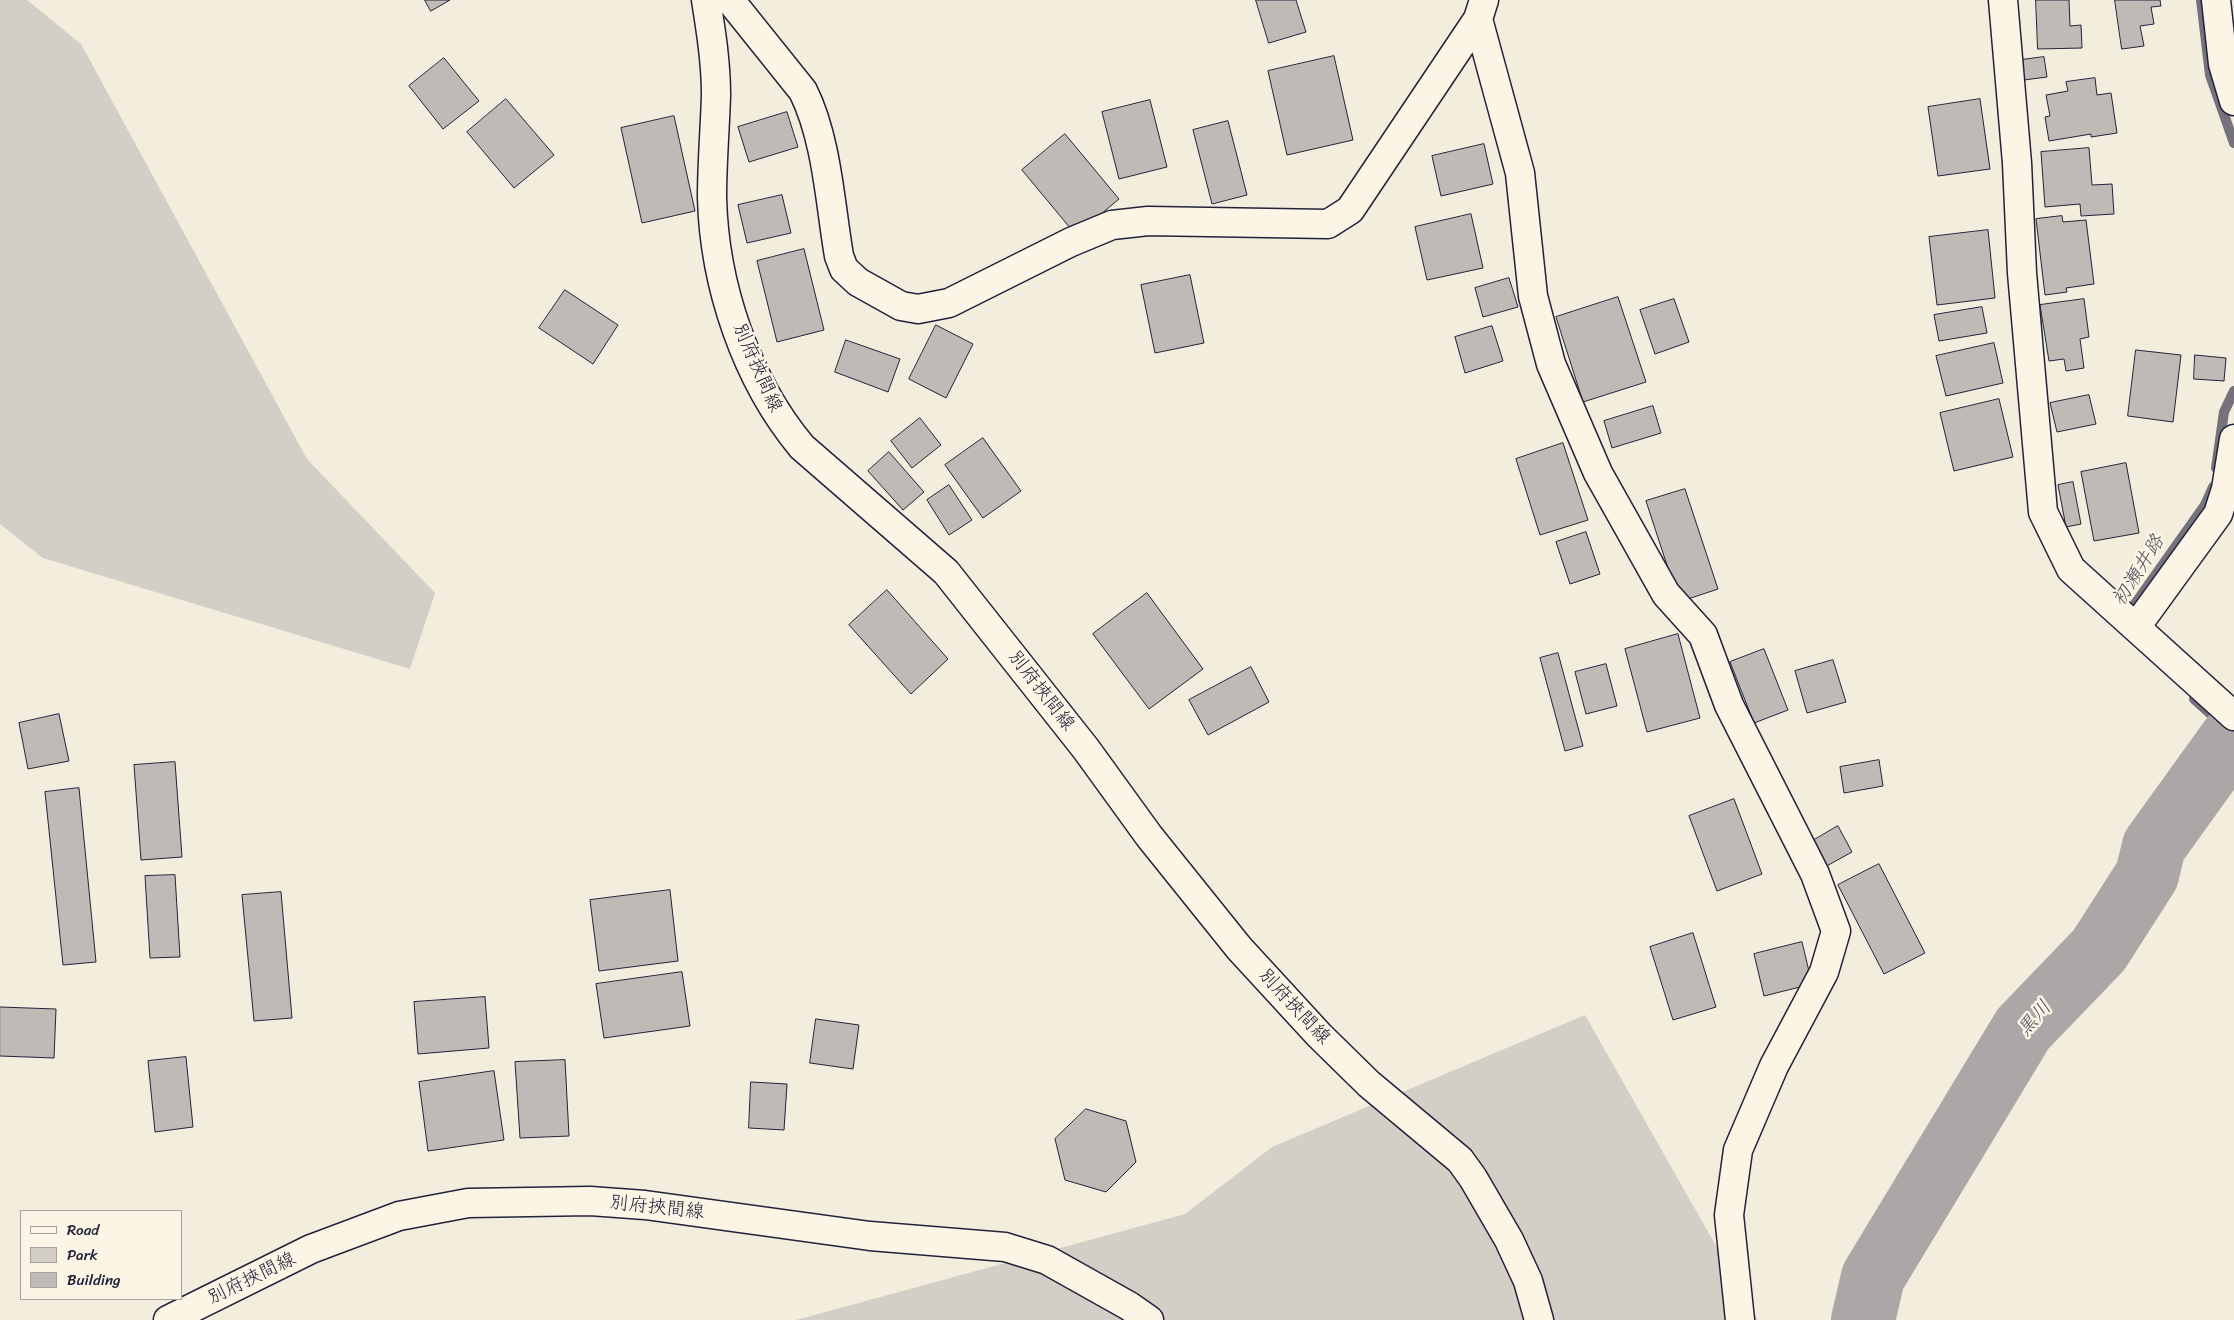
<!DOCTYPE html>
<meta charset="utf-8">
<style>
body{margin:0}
#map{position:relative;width:2234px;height:1320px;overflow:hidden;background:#f3edde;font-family:Sriracha,sans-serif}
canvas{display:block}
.legend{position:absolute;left:20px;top:1210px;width:162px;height:90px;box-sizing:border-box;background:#fcf5e5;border:1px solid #a5a1a1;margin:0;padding:6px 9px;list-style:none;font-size:15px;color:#22223b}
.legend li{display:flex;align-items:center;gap:10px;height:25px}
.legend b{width:25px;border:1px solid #a5a1a1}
</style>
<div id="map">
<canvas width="2234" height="1320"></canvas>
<ul class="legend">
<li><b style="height:6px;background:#fcf5e5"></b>Road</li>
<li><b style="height:14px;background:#d4cfc6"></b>Park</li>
<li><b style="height:14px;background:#bfbab6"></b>Building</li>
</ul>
</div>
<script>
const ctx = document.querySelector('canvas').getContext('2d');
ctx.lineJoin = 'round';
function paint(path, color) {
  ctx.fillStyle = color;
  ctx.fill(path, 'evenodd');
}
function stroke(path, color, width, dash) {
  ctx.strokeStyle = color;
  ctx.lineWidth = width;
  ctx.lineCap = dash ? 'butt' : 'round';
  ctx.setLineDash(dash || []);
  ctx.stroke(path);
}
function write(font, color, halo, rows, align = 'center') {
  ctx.font = font + ' Sriracha,"Klee One",sans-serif';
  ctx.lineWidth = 5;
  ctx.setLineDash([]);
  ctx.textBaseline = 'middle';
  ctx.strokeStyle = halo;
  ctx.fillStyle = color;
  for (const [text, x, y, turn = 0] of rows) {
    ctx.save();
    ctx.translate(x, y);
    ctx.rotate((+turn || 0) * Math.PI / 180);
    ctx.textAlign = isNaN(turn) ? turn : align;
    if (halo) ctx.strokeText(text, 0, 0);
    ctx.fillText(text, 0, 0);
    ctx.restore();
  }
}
paint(new Path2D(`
 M0 0H27L81 44 307 459 435 593 410 669 43 558 0 524Z
 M1585 1015 1758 1320H796L1185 1214 1272 1147Z`), '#d4cfc6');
stroke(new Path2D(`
 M2201 0 2210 75 2234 143
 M2216 468 2224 412 2234 391
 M2127 619 2135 604 2205 505 2213 487
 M2194 699 2234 735`), '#75727b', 10);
stroke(new Path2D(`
 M1863 1320 1873 1277 2023 1029 2099 950 2147 875 2154 846 2234 735`), '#aca7a6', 64);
const building = new Path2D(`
 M425 0H450L431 11Z
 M1256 0H1296L1306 32 1269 43Z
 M2036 0H2069L2070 26 2081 25 2082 48 2038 49Z
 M2115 0H2160L2161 6 2151 7 2154 24 2140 26 2144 46 2122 49Z
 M1334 56 1353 140 1287 155 1268 71Z
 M2044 57 2047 77 2024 80 2021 60Z
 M444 58 479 101 443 129 409 86Z
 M2095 78 2097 95 2111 93 2117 133 2091 137V134L2049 141 2045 117 2050 116 2046 95 2068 91 2066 82Z
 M506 99 554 155 514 188 467 132Z
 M1980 99 1990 169 1938 176 1928 107Z
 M1150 100 1167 167 1119 179 1102 112Z
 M787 112 798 147 749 162 738 127Z
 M674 116 695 211 642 223 621 128Z
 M1228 121 1247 195 1212 204 1193 130Z
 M1065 134 1119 199 1076 235 1022 170Z
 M1484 144 1493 184 1441 196 1432 156Z
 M2089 148 2092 185 2112 184 2114 214 2081 216 2080 204 2045 207 2041 152Z
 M782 195 791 233 747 243 738 205Z
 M1471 214 1483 268 1427 280 1415 227Z
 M2062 216 2063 222 2086 220 2094 284 2066 288 2067 292 2045 295 2036 219Z
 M1988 230 1995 298 1937 305 1929 237Z
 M804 249 824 330 777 342 757 261Z
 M1190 275 1204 343 1155 353 1141 285Z
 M1509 278 1518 307 1483 317 1475 288Z
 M565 290 618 325 593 364 539 328Z
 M1618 297 1646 382 1583 402 1556 317Z
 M1674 299 1689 342 1655 354 1640 310Z
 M2084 299 2089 337 2080 339 2084 368 2066 371 2064 359 2049 361 2040 305Z
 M1982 307 1987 333 1939 341 1934 315Z
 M936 325 973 344 946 398 909 379Z
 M1492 326 1503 361 1465 373 1455 337Z
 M846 340 900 359 888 392 835 372Z
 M1994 343 2003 383 1946 396 1936 356Z
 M2136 350 2181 355 2173 422 2128 416Z
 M2195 355 2226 358 2224 381 2194 379Z
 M2089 395 2096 424 2057 432 2050 403Z
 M1999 399 2013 457 1954 471 1940 413Z
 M1653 406 1661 433 1612 448 1604 421Z
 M920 418 941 445 912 468 891 441Z
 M983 438 1021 491 983 518 945 465Z
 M1563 443 1588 520 1540 535 1516 459Z
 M889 452 924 492 903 510 868 471Z
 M2126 463 2139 533 2094 541 2081 472Z
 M2073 482 2081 524 2066 527 2058 485Z
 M949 485 972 520 949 535 927 500Z
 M1685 489 1718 589 1679 602 1646 501Z
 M1586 532 1600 574 1570 584 1556 542Z
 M887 590 948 659 911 694 849 625Z
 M1147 593 1203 669 1149 709 1093 634Z
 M1678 634 1700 718 1647 732 1625 649Z
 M1764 649 1788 710 1754 723 1730 662Z
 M1558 653 1583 746 1565 751 1540 658Z
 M1833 660 1846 702 1807 713 1795 671Z
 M1606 664 1617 706 1586 714 1575 672Z
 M1251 667 1269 702 1208 735 1189 700Z
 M59 714 69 761 28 769 19 723Z
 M1879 760 1883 786 1844 793 1840 767Z
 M175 762 182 857 141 860 134 765Z
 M79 788 96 962 63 965 45 792Z
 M1734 799 1762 874 1717 891 1689 816Z
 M1838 826 1852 852 1823 868 1809 843Z
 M1879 864 1925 953 1884 974 1838 885Z
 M175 875 180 957 150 958 145 876Z
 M670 890 678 961 599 971 590 900Z
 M281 892 292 1018 254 1021 242 895Z
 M1693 933 1716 1007 1673 1020 1650 947Z
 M1802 942 1812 984 1764 996 1754 954Z
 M682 972 690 1026 604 1038 596 984Z
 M485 997 489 1048 418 1054 414 1002Z
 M0 1007 56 1009 54 1058 0 1056Z
 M816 1019 859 1025 853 1069 810 1063Z
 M186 1057 193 1127 155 1132 148 1061Z
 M565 1060 569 1136 520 1138 515 1062Z
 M494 1071 504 1140 428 1151 419 1082Z
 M751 1082 787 1084 784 1130 749 1128Z
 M1086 1109 1126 1121 1136 1162 1106 1192 1065 1180 1055 1139Z`);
paint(building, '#bfbab6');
stroke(building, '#22223b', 1);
const street = new Path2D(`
 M730 0 803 91C827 139 830 203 839 256L844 269 858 282 901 306 918 309 949 303 1071 242 1112 225 1148 221 1328 224 1350 210 1478 19
 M1484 0 1478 19 1520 173 1533 296 1551 364 1598 473 1666 594 1703 635 1729 705 1815 874 1836 931 1824 972 1774 1066 1738 1150 1729 1215 1740 1320
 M2003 0 2017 163 2022 273 2043 512 2071 569 2234 716
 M2216 0 2223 64 2234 101
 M2136 627 2218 514 2226 489 2234 439`);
const primary = new Path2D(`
 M706 0C711 31 716 63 716 95 715 129 712 163 712 197 714 285 746 380 802 447L946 572 1086 749 1149 836 1239 948 1319 1035 1369 1084 1460 1160 1473 1178 1509 1240 1528 1281 1539 1320
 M168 1320 311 1249 399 1216 468 1203 590 1201 645 1205 870 1236 1005 1247 1047 1260 1129 1306 1149 1320`);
stroke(street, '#22223b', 31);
stroke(primary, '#22223b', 31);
stroke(street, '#fcf5e5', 28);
stroke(primary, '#fcf5e5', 28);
write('19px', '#22223b', '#fcf5e5', [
 ["別府挾間線",757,368,66],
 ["別府挾間線",1041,691,52],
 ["別府挾間線",1294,1007,47],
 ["別府挾間線",657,1208,6],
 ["別府挾間線",252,1279,-26]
]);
write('italic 20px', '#525160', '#fcf5e5', [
 ["初瀬井路",2139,571,-58],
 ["黒川",2035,1019,-49]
]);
</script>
